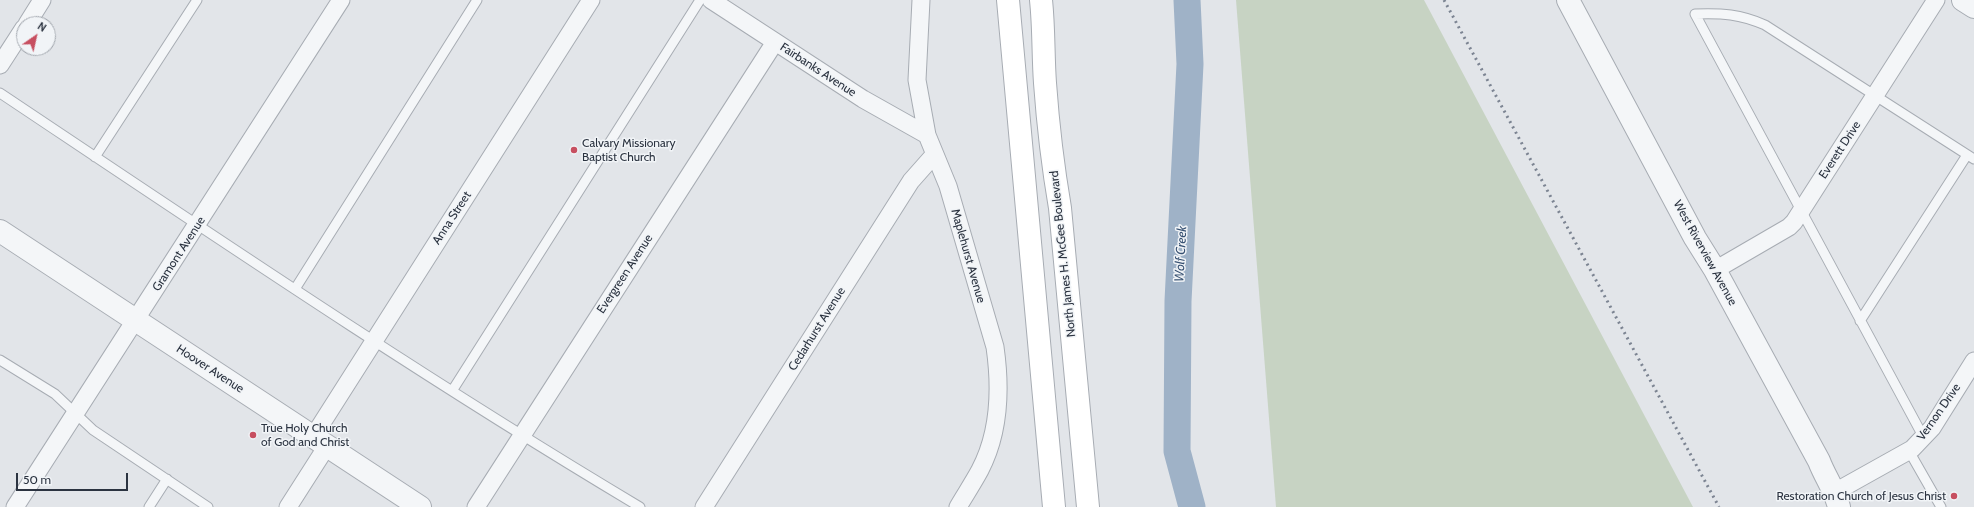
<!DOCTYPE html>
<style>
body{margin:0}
#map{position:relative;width:1974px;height:507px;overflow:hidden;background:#e2e5e9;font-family:Cabin,sans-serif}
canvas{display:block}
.north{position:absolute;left:16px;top:16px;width:40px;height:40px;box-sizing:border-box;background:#f1f4f7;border:1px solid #a2a7ae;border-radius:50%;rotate:34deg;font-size:11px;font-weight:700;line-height:16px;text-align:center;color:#2b3340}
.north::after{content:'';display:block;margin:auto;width:14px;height:18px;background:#c74f60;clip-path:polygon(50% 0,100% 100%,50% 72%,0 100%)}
.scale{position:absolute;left:16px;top:473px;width:112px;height:18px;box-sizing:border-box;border:2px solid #2b3340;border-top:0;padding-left:5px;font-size:12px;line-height:14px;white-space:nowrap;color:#2b3340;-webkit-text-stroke:3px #f1f4f7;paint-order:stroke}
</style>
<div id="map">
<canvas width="1974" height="507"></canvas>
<div class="north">N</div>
<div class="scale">50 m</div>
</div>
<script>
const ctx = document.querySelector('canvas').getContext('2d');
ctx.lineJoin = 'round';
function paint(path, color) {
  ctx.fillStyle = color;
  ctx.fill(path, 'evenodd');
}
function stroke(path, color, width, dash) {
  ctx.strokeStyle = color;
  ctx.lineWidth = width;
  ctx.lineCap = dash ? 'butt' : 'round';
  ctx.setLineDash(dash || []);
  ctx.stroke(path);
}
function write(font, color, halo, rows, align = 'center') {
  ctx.font = font + ' Cabin,sans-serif';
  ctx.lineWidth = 3;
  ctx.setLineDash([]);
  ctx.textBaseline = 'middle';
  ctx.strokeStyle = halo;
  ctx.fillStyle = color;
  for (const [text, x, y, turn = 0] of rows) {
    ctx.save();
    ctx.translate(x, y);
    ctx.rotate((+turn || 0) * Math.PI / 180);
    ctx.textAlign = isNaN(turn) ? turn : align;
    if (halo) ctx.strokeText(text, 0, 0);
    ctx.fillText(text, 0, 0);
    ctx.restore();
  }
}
paint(new Path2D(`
 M1236 0H1424L1693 507H1276Z`), '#c7d3c3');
stroke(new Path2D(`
 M1187 0 1190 64 1178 301 1177 451 1192 507`), '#9fb2c7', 27);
const service = new Path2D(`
 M0 93C211 234 422 377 640 507
 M95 157 197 0
 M295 289 477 0
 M1860 321 1967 155
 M0 360 55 394 93 430 208 507
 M452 391 700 0
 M1924 438 1695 14C1722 13 1740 14 1765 25L1974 159
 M1909 451 1941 507
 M149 507 167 479`);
const minor = new Path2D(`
 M711 0 863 99 927 135
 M921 0 917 80 927 135 948 186 995 347C1001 389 1000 432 980 470 973 483 965 495 958 507
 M27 24 42 0
 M0 65 24 28
 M1715 270 1789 227 1794 222 1936 0
 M313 437 591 0
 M1835 492 1912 449 1932 428 1974 361
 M15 507 341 0
 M288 507 327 446
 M476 507 775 42
 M704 507 911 181 934 155`);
const tertiary = new Path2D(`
 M1568 0 1695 238 1715 270 1819 461C1825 477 1835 490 1839 507
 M1963 0 1974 7
 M0 231 420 507`);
const secondary = new Path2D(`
 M1008 0 1054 507
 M1041 0C1044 28 1043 55 1045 83 1048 125 1053 167 1060 208L1088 507`);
stroke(service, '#a7acb3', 11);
stroke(minor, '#a7acb3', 19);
stroke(tertiary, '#a7acb3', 24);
stroke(secondary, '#a7acb3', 24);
stroke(service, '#f4f6f8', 9);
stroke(minor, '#f4f6f8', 17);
stroke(tertiary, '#f4f6f8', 22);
stroke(secondary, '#fff', 22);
stroke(new Path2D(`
 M1444 0 1719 507`), '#7c8492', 3, [2, 4]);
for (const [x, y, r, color] of [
 [574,150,4,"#c74f60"],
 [253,435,4,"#c74f60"],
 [1954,496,4,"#c74f60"]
]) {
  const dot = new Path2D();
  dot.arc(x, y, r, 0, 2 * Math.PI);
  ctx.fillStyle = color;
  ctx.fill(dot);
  stroke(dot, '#f1f4f7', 1.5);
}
write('12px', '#2b3340', '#f1f4f7', [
 ["Fairbanks Avenue",818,70,33],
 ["Everett Drive",1840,150,-57],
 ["Anna Street",452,218,-57],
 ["West Riverview Avenue",1705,253,61],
 ["Gramont Avenue",179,254,-57],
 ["North James H. McGee Boulevard",1063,254,-96],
 ["Maplehurst Avenue",968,256,74],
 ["Evergreen Avenue",625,274,-57],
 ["Cedarhurst Avenue",817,329,-58],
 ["Hoover Avenue",210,369,33],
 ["Vernon Drive",1939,412,-55]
]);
write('12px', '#2b3340', '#f1f4f7', [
 ["Calvary Missionary",582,143],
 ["Baptist Church",582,157],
 ["True Holy Church",261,428],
 ["of God and Christ",261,442],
 ["Restoration Church of Jesus Christ",1946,496,"right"]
], 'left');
write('italic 13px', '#375172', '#f1f4f7', [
 ["Wolf Creek",1181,254,-87]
]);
</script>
